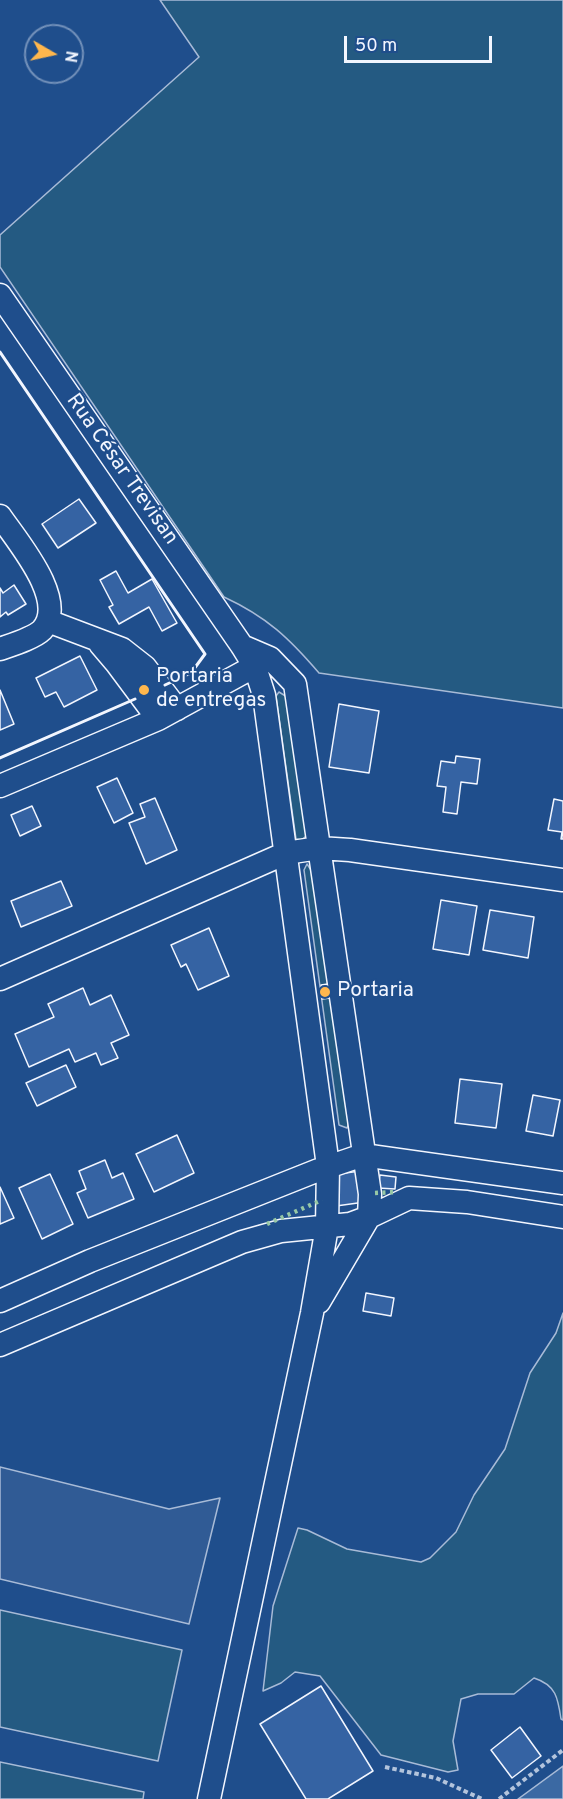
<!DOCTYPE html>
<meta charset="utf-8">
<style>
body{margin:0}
#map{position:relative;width:563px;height:1799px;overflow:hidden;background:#1f4e8c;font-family:Overpass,sans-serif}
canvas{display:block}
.north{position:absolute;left:24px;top:24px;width:60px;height:60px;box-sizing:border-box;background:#1f4e8c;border:2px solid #7391ba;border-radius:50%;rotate:99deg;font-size:16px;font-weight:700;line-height:24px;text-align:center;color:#f2f6ff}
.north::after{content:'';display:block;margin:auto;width:21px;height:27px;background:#ffb74d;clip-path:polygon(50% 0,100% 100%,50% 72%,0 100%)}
.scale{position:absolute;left:344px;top:36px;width:148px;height:27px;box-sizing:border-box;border:3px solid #f2f6ff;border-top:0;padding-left:8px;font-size:18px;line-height:21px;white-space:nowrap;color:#f2f6ff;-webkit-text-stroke:4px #1f4e8c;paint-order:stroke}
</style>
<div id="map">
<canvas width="563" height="1799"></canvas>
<div class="north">N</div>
<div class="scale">50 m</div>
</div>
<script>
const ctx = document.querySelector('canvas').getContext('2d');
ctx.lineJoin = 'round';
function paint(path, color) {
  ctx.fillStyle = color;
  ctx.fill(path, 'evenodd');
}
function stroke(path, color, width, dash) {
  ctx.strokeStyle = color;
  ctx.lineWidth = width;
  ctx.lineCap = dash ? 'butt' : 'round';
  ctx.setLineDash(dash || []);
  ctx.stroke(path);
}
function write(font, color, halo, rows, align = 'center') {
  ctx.font = font + ' Overpass,sans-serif';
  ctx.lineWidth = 4.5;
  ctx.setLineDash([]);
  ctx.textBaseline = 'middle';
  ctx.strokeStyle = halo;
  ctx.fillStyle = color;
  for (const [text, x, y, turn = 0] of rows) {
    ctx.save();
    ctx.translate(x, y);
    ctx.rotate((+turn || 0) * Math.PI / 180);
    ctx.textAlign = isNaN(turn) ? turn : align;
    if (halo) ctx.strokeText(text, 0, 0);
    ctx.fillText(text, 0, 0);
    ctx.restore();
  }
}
const green = new Path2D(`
 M160 0H563V708L319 673C289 638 267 617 224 597L0 267V235L199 57Z
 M279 692 287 697 308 834 302 840 296 839 276 696Z
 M307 864 313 873 350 1120 347 1128 339 1125 304 870Z
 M563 1313V1720L561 1719C558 1698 556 1685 534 1678L514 1694H478L461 1699 453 1741 458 1770 448 1772 381 1755 320 1676 295 1672 281 1683 263 1691 273 1606 298 1528 307 1530 347 1549 421 1562 430 1558 456 1532 474 1495 505 1449 530 1373 556 1333Z
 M0 1610 182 1650 158 1761 0 1727Z
 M0 1762 144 1792 143 1799H0Z`);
paint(green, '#245a82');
stroke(green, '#a8bbd7', 1.5);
const parking = new Path2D(`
 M0 1467 169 1509 220 1498 189 1624 0 1579Z`);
paint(parking, '#305b95');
stroke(parking, '#a8bbd7', 1.5);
const water = new Path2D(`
 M563 1766V1799H518Z`);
paint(water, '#3b69a3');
stroke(water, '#a8bbd7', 1.5);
const building = new Path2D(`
 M79 499 96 523 58 548 42 524Z
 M116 571 128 593 152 579 177 623 162 631 149 607 119 624 109 607 113 605 100 580Z
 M14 585 26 604 8 615 6 612 0 617V588L3 593Z
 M80 656 97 690 64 707 56 692 45 697 36 678Z
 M0 690 14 724 0 730Z
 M339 704 379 711 369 773 329 767Z
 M456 756 480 759 477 784 461 782 457 814 443 812 446 787 437 786 441 761 455 763Z
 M117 778 133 813 114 823 97 787Z
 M155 798 177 850 146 864 129 823 145 817 140 804Z
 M554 799 563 801V839H561L562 832 548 830Z
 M32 806 41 826 20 836 11 815Z
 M61 881 72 906 21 927 11 901Z
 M441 900 477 906 469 955 433 949Z
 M490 910 534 917 528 958 483 950Z
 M209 928 229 976 198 990 186 964 181 967 171 945Z
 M328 984 330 998 322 999 321 985Z
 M83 988 90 1005 111 995 129 1035 111 1043 118 1058 101 1065 96 1053 75 1062 69 1049 29 1067 15 1034 54 1017 48 1004Z
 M66 1065 76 1087 37 1106 26 1083Z
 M460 1079 502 1084 496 1128 455 1123Z
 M533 1095 560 1100 553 1136 526 1131Z
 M177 1135 194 1173 154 1192 136 1154Z
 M105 1160 112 1178 123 1173 134 1199 88 1218 77 1193 86 1189 79 1171Z
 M360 1171 365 1202 336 1206 331 1175Z
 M50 1174 73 1224 42 1239 19 1188Z
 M380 1175 396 1177 395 1189 378 1188Z
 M0 1187 14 1218 0 1224Z
 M366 1293 394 1298 391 1316 363 1311Z
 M321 1686 373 1771 328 1799H306L260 1724Z
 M520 1727 541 1756 512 1778 491 1750Z`);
paint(building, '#3563a3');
stroke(building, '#f2f6ff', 1.5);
const minor = new Path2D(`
 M0 295 242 646 255 667 264 695 328 1166 327 1227 312 1313 209 1799
 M0 516C17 541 69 601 42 630 34 638 11 645 0 649
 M48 621 122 649 145 667 177 709
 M100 644 117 664 158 719
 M242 646 270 658 295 684 370 1194 369 1217 319 1302
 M0 786 158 719 266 660
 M0 979 286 853 319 848 350 850 563 880
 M0 1301 90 1261 316 1171 363 1155 563 1183
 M0 1345 242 1242 281 1231 350 1224 369 1217 409 1198 467 1202 563 1217`);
stroke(minor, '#f2f6ff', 25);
stroke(new Path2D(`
 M385 1767 436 1778 482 1799
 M499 1799 563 1750`), '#b3c4dc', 4, [4.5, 3]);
stroke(minor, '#1f4e8c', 22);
stroke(new Path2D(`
 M375 1193 397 1192
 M267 1224 322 1200`), '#97c8a6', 4.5, [3, 4.5]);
stroke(new Path2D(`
 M0 352 205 654 191 673 165 685
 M0 758 135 699`), '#f2f6ff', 3);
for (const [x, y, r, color] of [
 [144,690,6,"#ffb74d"],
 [325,992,6,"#ffb74d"]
]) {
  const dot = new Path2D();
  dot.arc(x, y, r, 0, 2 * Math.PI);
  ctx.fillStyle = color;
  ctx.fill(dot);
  stroke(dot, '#1f4e8c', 2);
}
write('21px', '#f2f6ff', '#1f4e8c', [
 ["Rua César Trevisan",121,470,55]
]);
write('21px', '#f2f6ff', '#1f4e8c', [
 ["Portaria",156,678],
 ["de entregas",156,702],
 ["Portaria",337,992]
], 'left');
</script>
